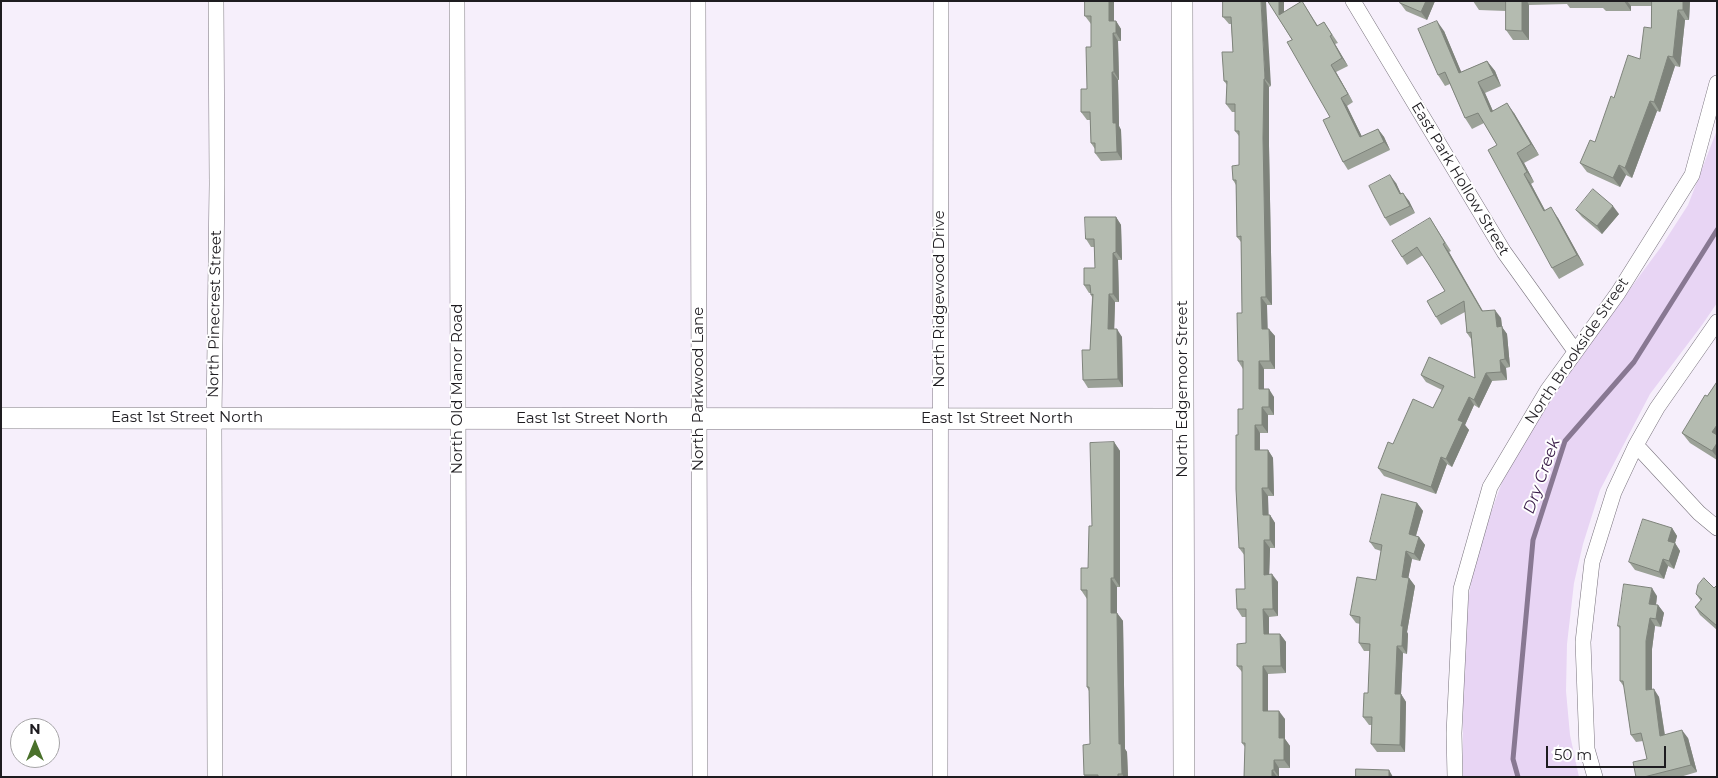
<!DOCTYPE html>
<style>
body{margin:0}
#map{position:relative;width:1718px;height:778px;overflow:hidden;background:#f6effb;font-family:Montserrat,sans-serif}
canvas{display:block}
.frame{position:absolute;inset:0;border:2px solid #1e1c20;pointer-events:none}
.north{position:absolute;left:10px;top:718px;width:50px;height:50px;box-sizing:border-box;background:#fff;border:1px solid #a5a4a6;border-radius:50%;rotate:0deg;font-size:14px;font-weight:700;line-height:20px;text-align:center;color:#1e1c20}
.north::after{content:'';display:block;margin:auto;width:18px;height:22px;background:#4a712b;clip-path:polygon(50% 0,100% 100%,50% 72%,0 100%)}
.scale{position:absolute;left:1546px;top:746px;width:120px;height:22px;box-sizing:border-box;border:2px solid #1e1c20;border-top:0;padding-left:6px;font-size:15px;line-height:18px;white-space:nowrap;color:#1e1c20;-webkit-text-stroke:4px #fff;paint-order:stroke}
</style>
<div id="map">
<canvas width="1718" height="778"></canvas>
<div class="frame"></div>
<div class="north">N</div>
<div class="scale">50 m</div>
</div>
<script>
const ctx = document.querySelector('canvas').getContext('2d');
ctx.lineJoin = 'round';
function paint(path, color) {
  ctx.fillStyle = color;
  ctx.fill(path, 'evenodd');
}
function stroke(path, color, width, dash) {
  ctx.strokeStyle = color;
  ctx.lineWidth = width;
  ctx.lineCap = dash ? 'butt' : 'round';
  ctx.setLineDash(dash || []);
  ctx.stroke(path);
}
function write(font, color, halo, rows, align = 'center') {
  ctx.font = font + ' Montserrat,sans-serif';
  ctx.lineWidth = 4;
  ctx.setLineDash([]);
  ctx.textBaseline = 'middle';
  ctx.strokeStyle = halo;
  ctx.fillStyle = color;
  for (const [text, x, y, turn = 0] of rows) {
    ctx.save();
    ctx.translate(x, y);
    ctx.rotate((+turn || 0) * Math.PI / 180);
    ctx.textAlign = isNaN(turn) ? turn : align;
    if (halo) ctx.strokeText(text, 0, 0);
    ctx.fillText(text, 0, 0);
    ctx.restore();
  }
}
paint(new Path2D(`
 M1717 130V303L1702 325 1650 394 1600 490 1583 544 1574 583 1567 644 1566 691 1570 735 1579 777H1463V674L1466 616 1472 575 1483 535 1502 482 1526 438 1555 390 1661 247 1688 205Z`), '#e8d5f4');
stroke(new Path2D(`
 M1518 777 1513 759 1533 540 1565 441 1634 362 1717 230`), '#887892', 5);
const street = new Path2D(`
 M457 1 459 777
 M698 1 700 777
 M1353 1 1504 252 1575 351
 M1636 445 1699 513 1717 528
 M215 777 214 419 217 184 216 1
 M940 777 941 1
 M1455 777 1454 733 1461 589 1490 487 1547 391 1618 293 1692 175 1717 83
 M1595 777 1587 749 1583 642 1592 562 1614 492 1636 445 1657 408 1717 322`);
const secondary = new Path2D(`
 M1182 1 1184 777
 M1 418 1183 419`);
stroke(street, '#7a747e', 16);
stroke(secondary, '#7a747e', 22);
stroke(street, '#fff', 15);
stroke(secondary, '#fff', 21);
paint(new Path2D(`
 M1114 1V21H1116L1121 29V41H1118L1119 80H1118L1119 126 1121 130 1122 160 1101 161 1095 153V149L1091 143 1090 120H1087L1081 112 1087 89 1091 47V24L1085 16Z
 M1223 1 1271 86 1269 87V146L1272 305H1267V329L1275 336V369H1264V389L1274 397V415H1268V433H1260V450H1268L1273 458 1274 496H1268V515H1270L1275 523V548H1270L1269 574 1278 582V616L1269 617V634H1280L1286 642V673L1268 674V711L1285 719V739L1290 746V768H1279V777H1244L1245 747 1242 743V672L1237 666 1246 643V617H1242L1237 609 1245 589V556L1239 548 1238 435 1243 409V369L1238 361 1242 313 1241 242 1237 237 1236 185 1233 180 1239 165V136L1235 131V112H1232L1226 104 1227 85 1224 81 1233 52 1231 24H1229L1223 17Z
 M1268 1H1284V12L1302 1 1318 26 1324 22 1338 43 1335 44 1348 66 1336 72 1353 102 1347 106 1362 137 1378 129 1384 137 1390 150 1348 170 1343 162 1330 117 1292 40Z
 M1435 1 1427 20 1406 11 1400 3Z
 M1473 1H1690L1689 20H1685L1680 67 1675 66 1660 112 1657 111 1632 178 1626 175 1620 187 1587 172 1580 163 1595 142 1614 98 1640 59 1651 28 1652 6H1631V11H1606L1603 8H1570L1567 4 1529 5V40H1513L1506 30V11L1479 10Z
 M1444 31 1461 72 1487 61 1495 71 1501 86 1485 93 1493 111 1514 113 1539 155 1524 163 1534 182 1531 184 1545 210 1558 218 1584 265 1559 279 1552 268 1497 145 1484 123 1472 129 1465 118 1450 84 1445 86 1438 75Z
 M1396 183 1401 194 1409 201 1415 213 1390 226 1385 218Z
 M1576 210 1619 214 1602 234 1582 217Z
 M1116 217 1121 225 1122 260H1118L1119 302H1115L1114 329 1122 337 1123 387 1088 388 1083 380 1090 350 1092 297 1091 295V293H1089L1084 285 1095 268 1094 247H1091L1086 239Z
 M1430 218 1451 251 1449 252 1483 311 1501 318 1502 327 1507 334 1510 367 1506 368 1507 380 1492 381 1479 408 1474 405 1465 425 1469 430 1452 467 1447 464 1436 494 1384 476 1378 468 1393 444 1433 408 1442 390 1426 382 1421 375 1475 378 1471 339 1467 333 1465 312 1441 325 1436 317 1445 291 1429 265 1423 255 1407 265 1402 257Z
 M1717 382V460L1690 443 1682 433Z
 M1114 442 1120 451V587H1117V613L1123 621 1125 749 1127 752 1128 777H1085L1084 775 1090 744 1089 691 1087 687V599L1081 590 1088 568 1092 526Z
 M1417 503 1423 511 1416 536 1419 537 1425 545 1420 561 1412 559 1408 578H1409L1415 586 1407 632 1408 634 1407 654 1403 653 1401 694 1406 702 1405 752H1377L1371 744 1372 725H1369L1363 717 1368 693 1370 651H1364L1359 643 1360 624 1356 623 1350 615 1376 580 1381 551 1375 549 1370 542Z
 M1672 528 1677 536 1675 543 1680 551 1674 569 1668 566 1664 579 1635 570 1629 562Z
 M1717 587V630L1700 615 1695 607 1701 601 1696 594Z
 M1657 596 1656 605H1658L1664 613 1661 627 1655 626 1652 649V690L1659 697 1665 735 1688 738 1697 772 1680 777H1636L1647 759 1643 741 1636 742 1631 735 1624 687 1620 681V629L1618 626Z`), '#9ba197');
paint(new Path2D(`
 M1109 1H1114V29L1109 21Z
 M1261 1H1266L1271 86 1265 79Z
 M1279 1H1284V23L1279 15Z
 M1426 1H1435L1427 20 1421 12Z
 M1522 1H1527L1529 5V40L1522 31Z
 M1624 1H1627L1631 6V11Z
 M1683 1H1690L1689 20 1683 10Z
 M1678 10 1685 20 1680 67 1673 57Z
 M1116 21 1121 29V41L1116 33Z
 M1437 21 1444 31 1466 83 1459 73Z
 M1113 33 1118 41 1119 80 1114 72Z
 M1330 36 1335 44 1348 66 1342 58Z
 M1668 56 1675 66 1660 112 1654 102Z
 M1487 61 1495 71 1501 86 1494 75Z
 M1331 65 1336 72 1353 102 1348 94Z
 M1112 72 1118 80 1119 126 1121 130 1122 160 1117 152 1113 123Z
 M1264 79 1269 87V146L1272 305 1266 297 1263 138Z
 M1478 82 1485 93 1498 123 1491 112Z
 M1341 98 1347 106 1366 145 1360 137Z
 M1650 101 1657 111 1632 178 1625 168Z
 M1507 103 1514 113 1539 155 1531 144Z
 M1378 129 1384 137 1390 150 1384 142Z
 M1517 153 1524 163 1534 182 1527 172Z
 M1619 165 1626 175 1620 187 1613 178Z
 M1524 174 1531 184 1551 222 1544 211Z
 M1390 175 1396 183 1405 202 1400 194Z
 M1403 193 1409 201 1415 213 1410 206Z
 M1613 206 1619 214 1602 234 1597 226Z
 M1551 207 1558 218 1584 265 1577 255Z
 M1116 217 1121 225 1122 260 1116 252Z
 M1443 244 1449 252 1487 319 1482 311Z
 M1113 253 1118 260 1119 302 1113 294Z
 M1109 294 1115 302 1114 337 1108 329Z
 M1261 297 1267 305 1268 336 1262 329Z
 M1495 310 1501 318 1502 327 1507 334 1510 367 1505 359 1497 327Z
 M1117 329 1122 337 1123 387 1118 379Z
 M1269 329 1275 336V369L1270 361Z
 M1500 360 1506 368 1507 380 1501 372Z
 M1259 361 1264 369V397L1259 389Z
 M1486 373 1492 381 1479 408 1474 400Z
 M1269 389 1274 397V415L1269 407Z
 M1469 397 1474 405 1465 425 1469 430 1452 467 1446 459 1458 420Z
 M1262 407 1268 415V433L1262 425Z
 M1255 425 1260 433V458L1255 450Z
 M1717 425V439L1712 432Z
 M1114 442 1120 451V587L1114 578Z
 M1717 443V457L1712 451Z
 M1268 450 1273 458 1274 496 1268 488Z
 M1441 457 1447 464 1436 494 1431 487Z
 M1262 488 1268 496 1269 523 1263 515Z
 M1417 503 1423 511 1414 542 1409 534Z
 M1270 515 1275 523V548L1270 540Z
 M1672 528 1677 536 1675 543 1680 551 1674 569 1669 561 1668 541Z
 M1419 537 1425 545 1420 561 1414 554Z
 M1264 540 1270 548 1269 582 1264 575Z
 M1406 551 1412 559 1407 585 1402 577Z
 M1663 559 1668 566 1664 579 1659 572Z
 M1272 574 1278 582V616L1273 609Z
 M1111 578 1117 587V613L1123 621 1125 749 1127 752 1128 777H1124L1122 774 1119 744 1111 613Z
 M1409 578 1415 586 1407 632 1408 634 1407 654 1402 646 1401 626Z
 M1652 588 1657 596 1655 612 1649 604Z
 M1658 605 1664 613 1661 627 1656 619Z
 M1263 609 1269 617V642L1264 634Z
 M1650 618 1655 626 1652 649V698L1646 690V641Z
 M1280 634 1286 642V673L1281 666Z
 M1397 646 1403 653 1401 694 1406 702 1405 752 1400 745 1395 694Z
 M1263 666 1268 674V719L1263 711Z
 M1654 689 1659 697 1666 744 1660 736Z
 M1279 711 1285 719V739L1290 746V768L1284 760 1279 738Z
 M1682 730 1688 738 1697 772 1691 765Z
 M1274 760 1279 768V777L1274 770Z
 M1272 770 1277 777H1272Z
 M1389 770 1393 777H1389Z`), '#7e837b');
const building = new Path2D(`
 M1085 1H1109V21H1116V33H1113L1114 72H1112L1113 123H1116L1117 152 1095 153V143H1091L1090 112H1081V89H1087L1086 47H1091V16H1085Z
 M1223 1H1261L1265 79H1264L1263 138 1266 297H1261L1262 329H1269L1270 361H1259V389H1269V407H1262V425H1255V450H1268V488H1262L1263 515H1270V540H1264V575L1272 574 1273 609H1263L1264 634H1280L1281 666H1263V711H1279V738H1284V760H1274V770H1272V777H1244L1245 743H1242V666H1237V644L1246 643V609H1237L1236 589H1245L1244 548H1239L1236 489V435H1238V409H1243V361H1238L1237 313H1242L1241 236 1237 237 1236 180H1233L1232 166 1239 165V131H1235V104H1226L1227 81H1224L1222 52H1233L1231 17H1223Z
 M1268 1H1279V15L1302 1 1317 26 1324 22 1332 35 1330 36 1342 58 1331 65 1348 94 1341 98 1360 137 1378 129 1384 142 1343 162 1323 120 1330 117 1287 42 1292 40Z
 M1401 1H1426L1421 12 1400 3Z
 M1506 1H1522V31L1506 30Z
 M1652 1H1683V10H1678L1673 57 1668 56 1654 102 1650 101 1625 168 1619 165 1613 178 1580 163 1590 140 1595 142 1611 96 1614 98 1628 55 1640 59 1644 27 1651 28Z
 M1437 21 1459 73 1487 61 1494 75 1478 82 1491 112 1507 103 1531 144 1517 153 1527 172 1524 174 1544 211 1551 207 1577 255 1552 268 1488 150 1497 145 1478 113 1465 118 1445 72 1438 75 1418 29Z
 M1390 175 1400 194 1403 193 1410 206 1385 218 1369 186Z
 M1593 189 1613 206 1597 226 1576 210Z
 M1085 217H1116V252L1113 253V294H1109L1108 329H1117L1118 379 1083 380 1082 350H1090L1093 294 1091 295 1090 285H1084V268H1095L1094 239H1086Z
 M1430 218 1445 243 1443 244 1482 311 1495 310 1497 327 1502 326 1505 359 1500 360 1501 372 1486 373 1474 400 1469 397 1458 420 1463 422 1446 459 1441 457 1431 487 1378 468 1388 442 1393 444 1413 399 1433 408 1444 386 1421 375 1429 357 1475 378 1471 332 1467 333 1464 301 1436 317 1427 301 1445 291 1429 265 1417 247 1402 257 1392 241Z
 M1717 382V425L1712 432 1717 435V443L1712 451 1682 433 1705 395 1707 396Z
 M1114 442V578H1111V613H1117L1119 744H1121L1122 774H1118V777H1098V775H1084L1083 745 1090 744 1089 687H1087V590H1081V568H1088L1089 526H1092L1090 443Z
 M1382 494 1417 503 1409 534 1419 537 1414 554 1406 551 1402 577 1409 578 1401 626H1403L1402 646H1397L1395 694H1401L1400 745 1371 744 1372 717H1363L1364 693H1368L1370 644 1359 643 1360 617 1350 615 1357 577 1376 580 1382 545 1370 542Z
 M1643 519 1672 528 1668 541 1675 543 1669 561 1663 559 1659 572 1629 562Z
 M1704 578 1714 588 1716 586 1717 587V626L1695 607 1702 599 1696 594 1698 585Z
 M1624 584 1652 588 1649 604 1658 605 1656 619 1650 618 1646 641V690L1654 689 1660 736 1682 730 1691 765 1644 777H1636L1633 762 1647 759 1641 733 1631 735 1623 681H1620V626H1618Z
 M1356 769 1389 770V777H1356Z`);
paint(building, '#b4bbb0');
stroke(building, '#7e837b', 1);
write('15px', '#1e1c20', '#fff', [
 ["East Park Hollow Street",1460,179,59],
 ["North Ridgewood Drive",940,299,-90],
 ["North Pinecrest Street",215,314,-89],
 ["North Brookside Street",1577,351,-56],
 ["North Old Manor Road",458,389,-90],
 ["North Parkwood Lane",699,389,-90],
 ["North Edgemoor Street",1183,389,-90],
 ["East 1st Street North",187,418],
 ["East 1st Street North",592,419],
 ["East 1st Street North",997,419]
]);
write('italic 16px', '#3a1d49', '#fff', [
 ["Dry Creek",1542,476,-70]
]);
</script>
